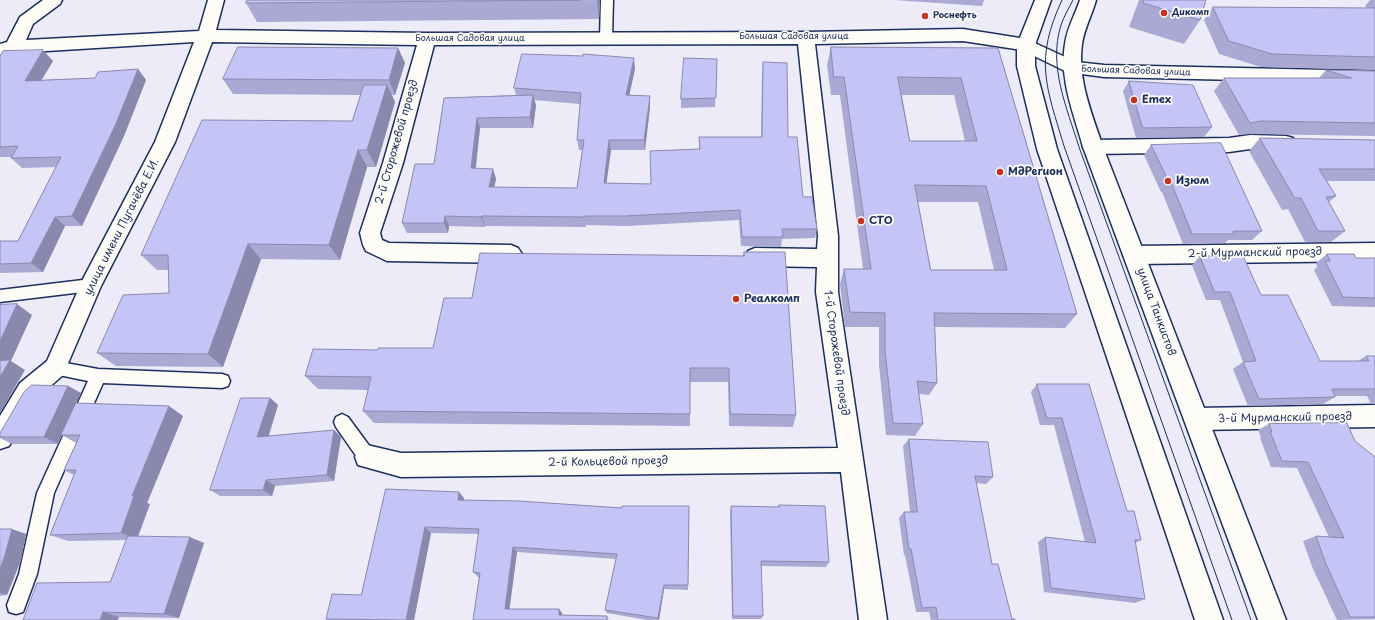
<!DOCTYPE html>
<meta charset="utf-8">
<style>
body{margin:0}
canvas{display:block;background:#ecebf7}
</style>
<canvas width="1375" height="620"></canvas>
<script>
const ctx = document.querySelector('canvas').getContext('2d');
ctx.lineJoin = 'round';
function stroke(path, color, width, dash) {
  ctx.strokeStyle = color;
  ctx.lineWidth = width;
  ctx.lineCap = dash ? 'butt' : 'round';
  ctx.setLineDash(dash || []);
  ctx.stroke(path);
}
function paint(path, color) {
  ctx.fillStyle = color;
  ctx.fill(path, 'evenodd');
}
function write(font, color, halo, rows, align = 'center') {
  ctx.font = font + ' "Playpen Sans",sans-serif';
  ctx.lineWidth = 3.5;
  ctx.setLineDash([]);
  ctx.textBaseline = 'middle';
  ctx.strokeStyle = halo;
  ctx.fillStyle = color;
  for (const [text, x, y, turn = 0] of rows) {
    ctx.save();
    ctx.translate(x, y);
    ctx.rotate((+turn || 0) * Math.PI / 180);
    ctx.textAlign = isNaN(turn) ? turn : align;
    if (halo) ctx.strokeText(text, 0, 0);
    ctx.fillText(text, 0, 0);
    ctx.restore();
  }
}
const service = new Path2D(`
 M601 0H613L612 38 610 41H602L600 38Z
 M91 279 96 281 98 285 96 289 91 291 0 302V290Z
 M55 361 98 369 222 374 228 376 230 381 228 386 222 388 103 383 54 493 37 574 23 612 16 614 9 612 7 605 19 574 37 493 88 381 49 373 47 368 49 363Z
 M342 414 348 417 373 451 375 457 373 463 367 465 361 463 336 427 334 422 336 417Z`);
const minor = new Path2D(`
 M43 0H62L60 4 33 24 26 40 199 31 208 0H224L216 30 427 33 806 32 963 29 1026 39 1076 62 1104 65 1375 71V83L1104 77 1067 72 1022 50 963 41 815 44 838 236V292L887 620H859L841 472 401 477 358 465 355 457 358 449 367 445 401 453 838 448 816 292 817 267 755 266 748 263 744 257 748 251 755 248 817 249 818 236 798 44 434 45 403 163 380 233 382 240 389 243 511 245 518 248 522 254 518 260 511 263 387 261 366 251 363 245 360 233 383 163 417 45 212 42 175 142 101 286 63 375 36 399 9 446 0 449V416L20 383 47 361 83 279 155 142 194 42 14 53 0 56V44L7 42 20 17Z
 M1250 135 1286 136 1293 138 1296 143 1293 148 1286 150 1250 149 1229 152 1093 154 1086 152 1083 147 1086 142 1093 140 1229 138Z
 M1375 243V261L1135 264 1128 261 1124 255 1128 249 1135 246Z
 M1375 405V427L1196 430 1188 427 1184 419 1188 411 1196 408Z`);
const secondary = new Path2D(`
 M1035 0H1051L1035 45V66L1057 149 1223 620H1195L1037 149 1017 66V45Z
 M1080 0H1096C1092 15 1084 29 1082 44 1077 79 1092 114 1103 147L1286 620H1258L1083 147C1074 114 1059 79 1065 44 1067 28 1075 15 1080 0Z`);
stroke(service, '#1b2f5e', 3);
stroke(minor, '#1b2f5e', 3);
stroke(secondary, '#1b2f5e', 3);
paint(service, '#fdfcf7');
paint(minor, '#fdfcf7');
paint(secondary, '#fdfcf7');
stroke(new Path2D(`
 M1062 0C1034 60 1046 86 1064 146L1232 620
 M1073 0C1069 8 1064 16 1061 25 1048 66 1067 108 1079 147L1251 620`), '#1b2f5e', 1);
paint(new Path2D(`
 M600 0 599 19 257 22 246 3Z
 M894 0H984L982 6Z
 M1139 0H1206L1200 20 1184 44 1129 27Z
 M1370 0H1375V70L1261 67 1219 54 1204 20 1213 7 1367 8 1365 6Z
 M831 47 998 48 1077 314 1065 328 935 327 937 383 929 395 919 394 923 424 915 436 886 435 879 365V327H845L840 284 844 269H863L840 95H831L827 65ZM902 95H954L965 141H910ZM918 202H978L994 270H931Z
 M398 48 405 63 395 95H392L395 102 376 167H367L340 260 261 259 223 367 116 366 97 353 169 293V270H157L141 255 352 121 361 95 233 94 223 79Z
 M0 56 53 61 41 80 95 78 138 69 146 80 124 136 82 226H65L43 272 0 273V241H18L56 167 22 168 11 158 12 157H0Z
 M717 59 715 107 681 108V99Z
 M763 62 788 137 803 197 817 229 815 238 782 239 781 247 741 246 739 220 626 226 586 225V227L485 226V227L449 226 448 233H407L402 223 434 164 444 98 516 95 514 88 635 69 629 95 650 96V107L645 150H611L606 183 651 184 699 149V137H761L762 73ZM534 100 580 104 577 140 579 150H582L577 188 494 187 496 179 493 169H476L480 128H533L536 105Z
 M1326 70 1375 71V136L1250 134 1239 135 1214 91 1224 78H1319Z
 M1129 81 1212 127 1204 137 1136 138 1123 91Z
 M1260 138 1375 140V181H1327L1336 196 1329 202 1345 231 1331 242H1305L1288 209 1282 210 1249 151Z
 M1151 145 1262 231 1252 240H1228L1225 243 1183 244 1162 192H1161L1144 155Z
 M744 252 796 415 793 427 729 426 728 382H690V426L374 423 363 411 368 390 318 389 305 376 378 350 433 348 472 298 744 256Z
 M1327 254 1356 258H1375V307L1332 306 1314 270 1317 267 1316 263Z
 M1200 256 1261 295 1320 361H1358L1366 356H1375V404H1371L1367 396H1335V397L1323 404 1248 406 1233 369 1243 362 1220 300H1206L1192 265Z
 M1037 384H1089L1127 511 1141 540 1135 543 1145 599 1135 603 1044 592 1038 542 1045 537 1085 542 1054 425H1040L1031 392Z
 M68 386 81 393 76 403 183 416 147 503 150 504 138 536 204 543 179 618 119 617 23 620 110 582 127 540 68 541 50 535 74 475 64 470 76 443 62 435 58 444H12L0 438V433Z
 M270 398 278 405 269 436 334 430 341 437 334 481 275 486 272 496H220L210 490Z
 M1269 424 1355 441 1375 457V619L1337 620 1313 569 1303 541 1316 536 1329 537 1297 468 1271 467 1260 438 1261 437 1258 430Z
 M909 439 993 477 986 484 976 483 992 564 1012 619 1015 620H931L929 612H916L905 555H904L899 518 904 512H910L903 446Z
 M386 489 464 498V500L622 508 689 506 688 590 664 589 659 620H647L607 613 605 610 616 559 517 552 509 609H559L562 613V615L607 616 609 619 473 620 479 577H478L473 572 479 534 431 533 414 620H327L326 619 361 595Z
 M779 505 829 562 826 567 761 566 763 616 761 619H732L730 512 731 506 778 507Z
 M0 529 26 534 21 560 7 595 0 596Z`), '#a9a9d4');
paint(new Path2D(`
 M597 0H600L599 19Z
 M398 48 405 63 395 95 389 80Z
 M43 50 53 61 35 91 25 81Z
 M634 58 635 69 627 106 626 95Z
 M138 69 146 80 124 136 82 226 72 216Z
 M387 85 395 102 376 167 367 150Z
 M533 95 536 105 533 128 530 117Z
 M650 96V107L645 150 644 140Z
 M477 118 480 128 474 179 471 168Z
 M609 140 611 150 605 194 604 183Z
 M358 150 367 167 340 260 329 245Z
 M493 169 496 179 492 197 489 187Z
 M445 216 449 226 448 233 444 223Z
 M482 216 485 226V227L481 217Z
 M55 217 65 226 43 272 31 263Z
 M248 244 261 259 223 367 208 354Z
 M17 304 32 315 11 361 25 370 0 413V341Z
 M68 386 81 393 58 444 44 437Z
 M270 398 278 405 266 443 257 437Z
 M169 406 183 416 147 503 150 504 137 539 121 533 132 496Z
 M334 430 341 437 334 481 327 475Z
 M266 480 275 486 272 496 263 490Z
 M459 492 464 498 463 506 458 500Z
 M425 527 431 533 414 620H406Z
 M12 529 26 534 21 560 7 595 0 593V569Z
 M190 537 204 543 179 618 164 614Z
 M513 547 517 552 509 613 505 609Z
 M664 585V589L659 620 658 618Z
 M559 609 562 613V618L559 615Z
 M103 612 119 617 118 620H100Z`), '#8a89ad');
const building = new Path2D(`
 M247 0H581L246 3Z
 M1144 0H1206L1200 20 1143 3Z
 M1213 7 1375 8V57L1272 54 1229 41Z
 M238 47 398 48 389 80 223 79Z
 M831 47 998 48 1077 314 934 313 937 383 917 381 923 424 893 423 885 351V313L850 312 844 269H871L844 77H834ZM898 77 961 78 977 141H910ZM915 185 986 186 1007 270H931Z
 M43 50 25 81 95 78 98 72 138 69 115 126 72 216 55 217 31 263 0 264V241H18L61 157 11 158 18 146 0 147V56L3 51Z
 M522 54 583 56V54L634 58 626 95 650 96 644 140H609L604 183 651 184 650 151 700 149 699 137H762L763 62 787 63 788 137H797L803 197H812L817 229H782L783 237H742L740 210 625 216H585L584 217 482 216 481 217 445 216 444 223H402L415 164H434L444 98 533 95 530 117 477 118 471 168 493 169 489 187 577 188 584 140H577L581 93 514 88Z
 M684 58 717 59 716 98 681 99Z
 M1326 70 1375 71V123L1261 121 1250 123 1224 78H1351Z
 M1129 81 1193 85 1212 127 1143 128Z
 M364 85H387L367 150H358L329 245 248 244 208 354 97 353 123 295 169 293 168 255H141L202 120 352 121Z
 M1260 138 1375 140V169H1319L1336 196 1326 197 1345 231H1318L1301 198H1295Z
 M1221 143 1262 231H1233L1234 234H1192L1171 182H1169L1151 145Z
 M744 252H785L796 415 730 414 729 368H690V414L363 411 371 377 305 376 313 349 378 350V348H433L444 298H472L480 253 744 256Z
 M1327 254H1354L1356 258H1375V298L1343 297 1325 261H1330Z
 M1200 256H1243L1261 295H1288L1320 361H1369L1366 356H1375V389H1332L1335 397 1259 399 1243 362 1256 361 1230 292H1215Z
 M17 304 0 341V305Z
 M10 360 0 377V361Z
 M1037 384H1089L1127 511H1134L1141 540H1135L1145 599 1051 588 1045 537 1096 543 1062 418H1047Z
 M32 385 68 386 44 437H0V433L24 392Z
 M241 398H270L257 437 334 430 327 475 266 480 263 490H210Z
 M76 403 169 406 132 496H134L121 533 50 535 76 470H64L80 435H61Z
 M1347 423 1355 441 1375 457V617H1350L1326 564 1316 536 1344 538 1308 462 1282 461 1270 432H1272L1269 424Z
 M909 439 988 442 993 477 975 476 992 564H998L1012 619H1015V620H938L936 607 922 608 911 549H909L904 512H917Z
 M386 489 459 492 458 500 519 501 622 508V506H689L688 585H664L658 618 605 610 617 554 513 547 505 609H559V615L607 616V620H473L480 573 473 572 479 529 425 527 406 620 326 619 332 594 361 595Z
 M779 505 825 506 829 562 761 561 763 616H733L731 506 779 507Z
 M0 529H12L5 555 0 569Z
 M128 536 190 537 164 614 103 612 100 620H23L37 583 110 582Z`);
paint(building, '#c5c4f7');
stroke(building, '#8a89ad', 1);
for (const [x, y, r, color] of [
 [1164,13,4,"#c8321e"],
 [925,16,4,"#c8321e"],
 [1134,100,4,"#c8321e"],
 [1000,172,4,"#c8321e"],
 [1168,181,4,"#c8321e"],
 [861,221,4,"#c8321e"],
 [736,299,4,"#c8321e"]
]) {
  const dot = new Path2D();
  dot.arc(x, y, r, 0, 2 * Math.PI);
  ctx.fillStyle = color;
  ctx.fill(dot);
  stroke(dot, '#fdfcf7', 1.5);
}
write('bold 9px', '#1b2f5e', '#fdfcf7', [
 ["Дикомп",1172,13],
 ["Роснефть",933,16]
], 'left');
write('9px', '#1b2f5e', '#fdfcf7', [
 ["Большая Садовая улица",794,37],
 ["Большая Садовая улица",470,39],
 ["Большая Садовая улица",1136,71,2]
]);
write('bold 11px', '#1b2f5e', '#fdfcf7', [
 ["Emex",1142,100],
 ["МдРегион",1008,172],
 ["Изюм",1176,181],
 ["СТО",869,221],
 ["Реалкомп",744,299]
], 'left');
write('11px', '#1b2f5e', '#fdfcf7', [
 ["2-й Сторожевой проезд",397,142,-74],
 ["улица имени Пугачёва Е.И.",122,227,-63],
 ["2-й Мурманский проезд",1255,253,-1],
 ["улица Танкистов",1156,312,70],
 ["1-й Сторожевой проезд",836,353,82],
 ["3-й Мурманский проезд",1285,418,-1],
 ["2-й Кольцевой проезд",608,462,-1]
]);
</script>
